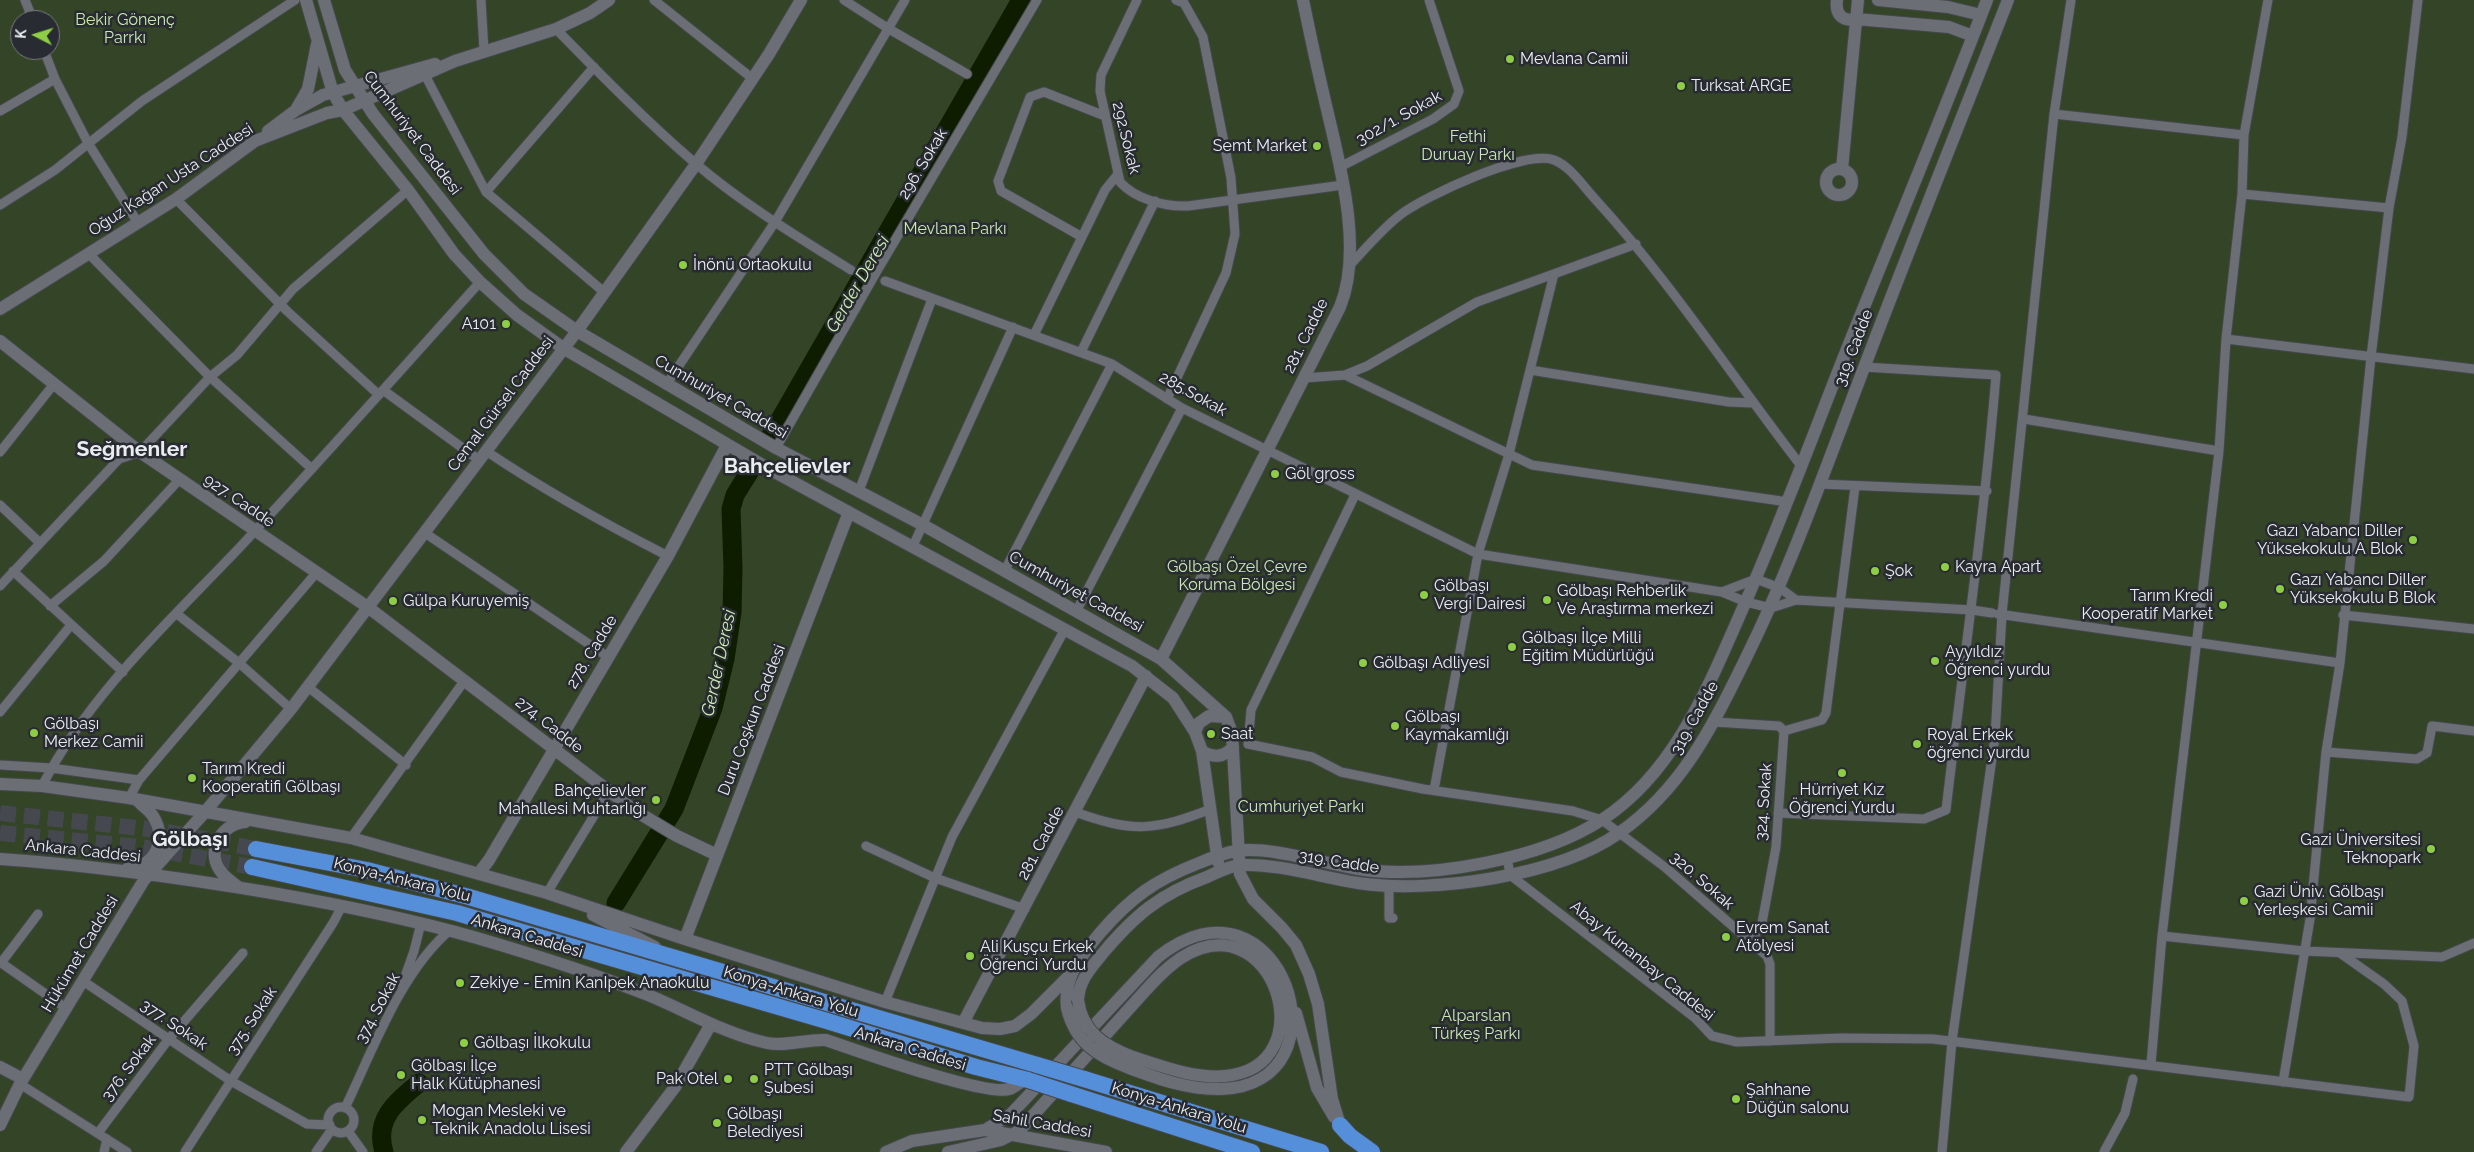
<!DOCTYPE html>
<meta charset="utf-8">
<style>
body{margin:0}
#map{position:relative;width:2474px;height:1152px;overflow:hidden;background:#282b31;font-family:Raleway,sans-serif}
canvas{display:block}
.north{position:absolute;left:10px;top:10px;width:50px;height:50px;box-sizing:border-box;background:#282b31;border:1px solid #76797d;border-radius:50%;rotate:275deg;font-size:14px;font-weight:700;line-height:20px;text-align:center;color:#eaedf0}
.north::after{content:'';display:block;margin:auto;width:18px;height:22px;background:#8dce44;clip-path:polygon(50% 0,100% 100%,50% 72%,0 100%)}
</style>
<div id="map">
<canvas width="2474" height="1152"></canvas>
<div class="north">K</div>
</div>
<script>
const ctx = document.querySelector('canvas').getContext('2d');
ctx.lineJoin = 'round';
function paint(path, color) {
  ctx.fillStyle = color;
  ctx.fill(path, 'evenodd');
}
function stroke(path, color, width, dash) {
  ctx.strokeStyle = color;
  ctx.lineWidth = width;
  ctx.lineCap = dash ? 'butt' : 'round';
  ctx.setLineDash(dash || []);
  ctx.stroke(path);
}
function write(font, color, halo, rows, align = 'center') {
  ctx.font = font + ' Raleway,sans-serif';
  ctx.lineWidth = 5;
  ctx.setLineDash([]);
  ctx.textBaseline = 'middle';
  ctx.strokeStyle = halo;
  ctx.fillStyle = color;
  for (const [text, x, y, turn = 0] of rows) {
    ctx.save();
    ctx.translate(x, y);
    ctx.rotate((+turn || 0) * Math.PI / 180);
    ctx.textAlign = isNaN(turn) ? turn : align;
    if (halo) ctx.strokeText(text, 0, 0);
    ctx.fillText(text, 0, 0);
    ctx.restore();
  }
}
paint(new Path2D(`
 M0 0H2474V1152H0ZM20 20H50V50H20Z`), '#344426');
stroke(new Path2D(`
 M770 437 1021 0
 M616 903 674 809 713 708 725 659 732 612 733 568 731 509 735 495 753 466
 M384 1152C374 1119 396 1102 419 1083`), '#0e1d00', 19);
stroke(new Path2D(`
 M0 813 157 830 256 849
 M0 833 141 847 252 867`), '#45484e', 16, [16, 8]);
const street = new Path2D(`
 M25 0 33 20
 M481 0 484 50
 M654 0 753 79
 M844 0 889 29 967 74
 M1137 0 1101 75 1100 91 1120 182C1135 199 1165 207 1188 206L1343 185
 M556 29C601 75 646 121 695 163 743 204 798 237 851 270
 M594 67 486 192 604 292
 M425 75 486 192
 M55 79 88 143 138 223
 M0 111 55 79 44 50
 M2054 114 2244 135
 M1340 167 1433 119 1454 104 1459 91 1429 0
 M2242 194 2389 208
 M176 199 287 311 379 395
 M0 205 55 170 142 101 295 0
 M1082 237 1001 191 998 181 1030 97 1044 92 1105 116
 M89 254 210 377 312 469
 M1350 265C1366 248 1382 229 1400 215 1425 196 1525 149 1554 160 1570 166 1583 186 1595 199 1671 282 1733 378 1802 467
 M885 281 1112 364 1182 408 1478 554 1722 592 1746 602 1771 608 1796 600 1972 610 1992 613
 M1034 335 1105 190 1118 174
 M2226 339 2474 369
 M1081 352 1155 201
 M1530 370 1729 402 1752 403
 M1345 375 1532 465 1788 502
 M1304 378 1345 375 1367 366 1477 302 1636 244
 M666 385 775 222 905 0
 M383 390 479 460
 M1167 399 1226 273 1235 234 1231 178 1203 37 1184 3 1176 0
 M2024 419 2219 451
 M776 448 877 271 1037 0
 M486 451C544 490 605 524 668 556
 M0 452 54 384
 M1820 484 1987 491
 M859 491 932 299
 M1355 495 1251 710 1248 744 1312 757 1341 772 1423 789 1573 811 1602 820 1666 868 1767 956 1770 964V1041
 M0 505 40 543
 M425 533 608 657
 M913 546 1013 327
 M1005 570 1112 364
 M13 571 123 672
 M0 586 119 459 140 452 210 377 237 355 293 289 408 190
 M1722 592 1756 579 1780 588 1796 600
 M50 606 104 561 179 480
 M1077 610 1182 408
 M177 614 239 663 291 709
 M1998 614 2340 663
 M2343 615 2474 629
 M308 687 406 765
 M0 712 71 625
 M1714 722 1779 726 1784 731 1776 847 1762 923 1751 941
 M1784 731 1822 720 1826 713 1855 487
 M2326 752 2417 759 2427 753 2432 726 2474 731
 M0 765 51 768 139 780
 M42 786C90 693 170 621 241 546 322 459 401 370 480 282
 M1434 790 1478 554 1509 454 1554 274
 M129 798 139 780 317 572
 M1075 812C1134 833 1154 831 1211 809
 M1778 813 1924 819 1946 810C1963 665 1984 521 1996 375L1864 367
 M351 838 465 680
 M866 846 935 878 1025 909
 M1507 857 1510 875 1695 1018 1712 1036 1737 1042 1842 1038 1933 1039 2409 1097 2414 1046 2402 1001 2384 984 2340 953
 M1389 886V918H1393
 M547 893 609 791
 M2162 936 2304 951 2442 957 2474 943
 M0 962 67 1009
 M1 963 38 914
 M83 981 231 1081 307 1124 330 1125
 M402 985 414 951 421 923
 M885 1002 952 837 1065 629
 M2151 1064 2162 936 2219 451 2226 339 2242 194 2244 135 2268 0
 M2283 1082 2310 919 2326 752 2340 663 2371 357 2389 208 2402 137 2418 0
 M20 1084 127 1152
 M328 1120a13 13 0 1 1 26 0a13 13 0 1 1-26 0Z
 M345 1108C373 1050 400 973 450 930
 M348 1131 363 1152
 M98 1133 168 1040 243 953
 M104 1152 107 1139
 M185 1152 333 923 342 906
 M316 1152 332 1129
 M1942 1152 1952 1041 1995 737 2002 614 2054 114 2071 0
 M2104 1152 2125 1113 2133 1079`);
const secondary = new Path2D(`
 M306 0 333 93 343 110 408 190 454 254 480 282 517 315 563 348 771 470 1132 666 1173 698 1195 732 1202 751 1218 862
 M324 0 345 70 373 114 484 254 524 294 577 331 776 448 923 525 1161 659 1226 717 1232 733 1240 874 1253 899 1282 928 1296 945 1309 974 1318 1004 1332 1099 1340 1125
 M1837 0C1835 14 1842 22 1856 19L1949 27 1973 36
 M1878 0 1948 7 1981 15
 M297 108 308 89 317 44
 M268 131 296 110 323 95 435 64
 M1826 182a13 13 0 1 1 26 0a13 13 0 1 1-26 0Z
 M1842 169 1858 0
 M0 309 176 199 255 141 327 113 343 110 455 61 556 29 590 13 609 0
 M0 341 140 452 369 608 634 810 677 836 717 855
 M1161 659 1340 307C1364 248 1339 162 1325 101 1317 67 1310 34 1303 0
 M1195 732 1199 723 1209 716 1226 717
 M1202 751C1213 758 1224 758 1233 747
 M0 784 42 786 129 798 351 838 547 893 685 939 885 1002 982 1028 1000 1029 1015 1026 1031 1014 1068 977
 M0 859C91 865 182 878 272 893 341 905 410 919 477 938 535 955 592 973 648 995 687 1011 725 1034 767 1043 785 1047 806 1039 826 1040 855 1050 987 1097 1009 1089 1014 1088 1020 1082 1025 1079
 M127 869C155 867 168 840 153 816 149 810 141 805 136 799
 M479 873 489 860 668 556 727 445
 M237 886C232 882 226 878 222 873 205 853 220 824 245 822
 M593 915 655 947
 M685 939 849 512
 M1078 1000C1079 980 1091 968 1103 953 1135 915 1160 894 1207 877 1218 872 1231 865 1243 865 1281 864 1320 877 1358 883 1431 894 1558 876 1619 833 1682 789 1712 727 1745 660 1793 563 1828 461 1867 360 1913 239 1961 120 2008 0
 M1067 1008C1063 977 1081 956 1100 933 1130 898 1155 880 1199 863 1211 858 1223 853 1236 851 1270 846 1322 863 1358 869 1429 880 1542 859 1603 819 1675 772 1709 685 1742 610 1779 527 1810 443 1843 359 1891 239 1941 120 1987 0
 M1296 1013 1317 1088 1334 1117
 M963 1023 1146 676
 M0 1067 23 1079
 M0 1125 20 1084 144 880 205 812 291 709 577 331 696 164 769 54 801 0
 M985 1130 1011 1114 1158 957C1281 860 1354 1085 1221 1089 1189 1090 1159 1079 1129 1068
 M626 1152 675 1087 711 1024
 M886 1152 912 1141 985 1130 1106 1152
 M948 1152 1001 1140 1019 1131 1145 991C1156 979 1167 967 1181 958 1274 899 1327 1067 1225 1076 1194 1079 1162 1066 1133 1057`);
const highway = new Path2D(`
 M256 849 367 870 469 897 1037 1065
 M252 867 457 913 827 1021 976 1067 1028 1080
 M1084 1079 1321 1152
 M1071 1094 1252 1152
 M1340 1125 1350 1136 1372 1152`);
stroke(street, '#44484c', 11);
stroke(secondary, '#44484c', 14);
stroke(highway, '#44484c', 18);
stroke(street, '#6b6f75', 9);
stroke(secondary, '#6b6f75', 12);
stroke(highway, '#558fd9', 16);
const secondaryBridge = new Path2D(`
 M1078 1000C1082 1032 1104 1046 1133 1057
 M1067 1008C1075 1043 1098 1056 1129 1068`);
const highwayBridge = new Path2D(`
 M1037 1065 1084 1079
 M1028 1080 1071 1094`);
stroke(secondaryBridge, '#44484c', 14, []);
stroke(highwayBridge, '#44484c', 18, []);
stroke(secondaryBridge, '#6b6f75', 12);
stroke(highwayBridge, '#558fd9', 16);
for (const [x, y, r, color] of [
 [1510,59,5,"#8dce44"],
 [1681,86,5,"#8dce44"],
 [1317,146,5,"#8dce44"],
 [683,265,5,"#8dce44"],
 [506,324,5,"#8dce44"],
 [1275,474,5,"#8dce44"],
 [2413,540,5,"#8dce44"],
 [1945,567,5,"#8dce44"],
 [1875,571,5,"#8dce44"],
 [2280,589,5,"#8dce44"],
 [1424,595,5,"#8dce44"],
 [1547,600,5,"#8dce44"],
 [393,601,5,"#8dce44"],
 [2223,605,5,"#8dce44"],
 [1512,647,5,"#8dce44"],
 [1935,661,5,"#8dce44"],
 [1363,663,5,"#8dce44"],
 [1395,726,5,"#8dce44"],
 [34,733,5,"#8dce44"],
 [1211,734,5,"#8dce44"],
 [1917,744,5,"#8dce44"],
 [1842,773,5,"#8dce44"],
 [192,778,5,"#8dce44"],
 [656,800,5,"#8dce44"],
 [2431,849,5,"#8dce44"],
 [2244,901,5,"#8dce44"],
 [1726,937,5,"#8dce44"],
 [970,956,5,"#8dce44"],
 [460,983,5,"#8dce44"],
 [464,1043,5,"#8dce44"],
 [401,1075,5,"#8dce44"],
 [728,1079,5,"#8dce44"],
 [754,1079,5,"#8dce44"],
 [1736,1099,5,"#8dce44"],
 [422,1120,5,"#8dce44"],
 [717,1123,5,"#8dce44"]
]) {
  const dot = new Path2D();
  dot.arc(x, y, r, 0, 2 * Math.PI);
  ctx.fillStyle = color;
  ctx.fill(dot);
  stroke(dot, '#282b31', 2);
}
write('16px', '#c9eaae', '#282b31', [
 ["Bekir Gönenç",125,20],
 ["Parrkı",125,38],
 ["Fethi",1468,137],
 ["Duruay Parkı",1468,155],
 ["Mevlana Parkı",955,229],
 ["Gölbaşı Özel Çevre",1237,567],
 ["Koruma Bölgesi",1237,585],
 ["Cumhuriyet Parkı",1301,807],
 ["Alparslan",1476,1016],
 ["Türkeş Parkı",1476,1034]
]);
write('16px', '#eaedf0', '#282b31', [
 ["Mevlana Camii",1520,59],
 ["Turksat ARGE",1691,86],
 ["Semt Market",1307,146,"right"],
 ["İnönü Ortaokulu",693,265],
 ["A101",496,324,"right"],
 ["Göl gross",1285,474],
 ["Gazı Yabancı Diller",2403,531,"right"],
 ["Yüksekokulu A Blok",2403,549,"right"],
 ["Kayra Apart",1955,567],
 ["Şok",1885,571],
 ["Gazı Yabancı Diller",2290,580],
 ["Yüksekokulu B Blok",2290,598],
 ["Gölbaşı",1434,586],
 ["Vergi Dairesi",1434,604],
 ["Gölbaşı Rehberlik",1557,591],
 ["Ve Araştırma merkezi",1557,609],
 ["Tarım Kredi",2213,596,"right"],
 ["Kooperatif Market",2213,614,"right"],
 ["Gülpa Kuruyemiş",403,601],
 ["Gölbaşı İlçe Milli",1522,638],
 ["Eğitim Müdürlüğü",1522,656],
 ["Ayyıldız",1945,652],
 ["Öğrenci yurdu",1945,670],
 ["Gölbaşı Adliyesi",1373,663],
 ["Gölbaşı",1405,717],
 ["Kaymakamlığı",1405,735],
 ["Gölbaşı",44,724],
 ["Merkez Camii",44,742],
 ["Saat",1221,734],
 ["Royal Erkek",1927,735],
 ["öğrenci yurdu",1927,753],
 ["Tarım Kredi",202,769],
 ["Kooperatifi Gölbaşı",202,787],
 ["Hürriyet Kız",1842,790,"center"],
 ["Öğrenci Yurdu",1842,808,"center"],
 ["Bahçelievler",646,791,"right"],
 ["Mahallesi Muhtarlığı",646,809,"right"],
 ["Gazi Üniversitesi",2421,840,"right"],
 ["Teknopark",2421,858,"right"],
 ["Gazi Üniv. Gölbaşı",2254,892],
 ["Yerleşkesi Camii",2254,910],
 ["Evrem Sanat",1736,928],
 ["Atölyesi",1736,946],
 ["Ali Kuşçu Erkek",980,947],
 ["Öğrenci Yurdu",980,965],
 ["Zekiye - Emin KanIpek Anaokulu",470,983],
 ["Gölbaşı İlkokulu",474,1043],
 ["Gölbaşı İlçe",411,1066],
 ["Halk Kütüphanesi",411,1084],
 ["PTT Gölbaşı",764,1070],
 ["Şubesi",764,1088],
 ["Pak Otel",718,1079,"right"],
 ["Şahhane",1746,1090],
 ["Düğün salonu",1746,1108],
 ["Mogan Mesleki ve",432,1111],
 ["Teknik Anadolu Lisesi",432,1129],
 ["Gölbaşı",727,1114],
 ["Belediyesi",727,1132]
], 'left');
write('16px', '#eaedf0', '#282b31', [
 ["302/1. Sokak",1399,118,-29],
 ["Cumhuriyet Caddesi",412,133,53],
 ["292.Sokak",1126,138,76],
 ["296. Sokak",923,164,-59],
 ["Oğuz Kağan Usta Caddesi",171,180,-33],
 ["281. Cadde",1306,336,-64],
 ["319. Cadde",1854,348,-69],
 ["285.Sokak",1193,394,29],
 ["Cumhuriyet Caddesi",721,397,30],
 ["Cemal Gürsel Caddesi",501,404,-53],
 ["927. Cadde",239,501,34],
 ["Cumhuriyet Caddesi",1076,592,29],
 ["278. Cadde",592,652,-59],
 ["319. Cadde",1695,718,-61],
 ["Duru Coşkun Caddesi",752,720,-69],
 ["274. Cadde",549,725,38],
 ["324. Sokak",1764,802,-86],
 ["281. Cadde",1041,843,-62],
 ["Ankara Caddesi",83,851,6],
 ["319. Cadde",1339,862,9],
 ["Konya-Ankara Yolu",402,880,14],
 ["320. Sokak",1702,881,41],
 ["Ankara Caddesi",527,936,17],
 ["Hükümet Caddesi",80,954,-59],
 ["Abay Kunanbay Caddesi",1642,961,39],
 ["Konya-Ankara Yolu",791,992,17],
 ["374. Sokak",378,1008,-62],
 ["375. Sokak",252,1021,-57],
 ["377. Sokak",174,1025,34],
 ["Ankara Caddesi",910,1049,17],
 ["376. Sokak",129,1068,-53],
 ["Konya-Ankara Yolu",1179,1108,17],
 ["Sahil Caddesi",1042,1124,10]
]);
write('italic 18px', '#cdeeb2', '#282b31', [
 ["Gerder Deresi",858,284,-60],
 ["Gerder Deresi",719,663,-78]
]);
write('bold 21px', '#eaedf0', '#282b31', [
 ["Seğmenler",132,450],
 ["Bahçelievler",787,467],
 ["Gölbaşı",190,840]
]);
</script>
